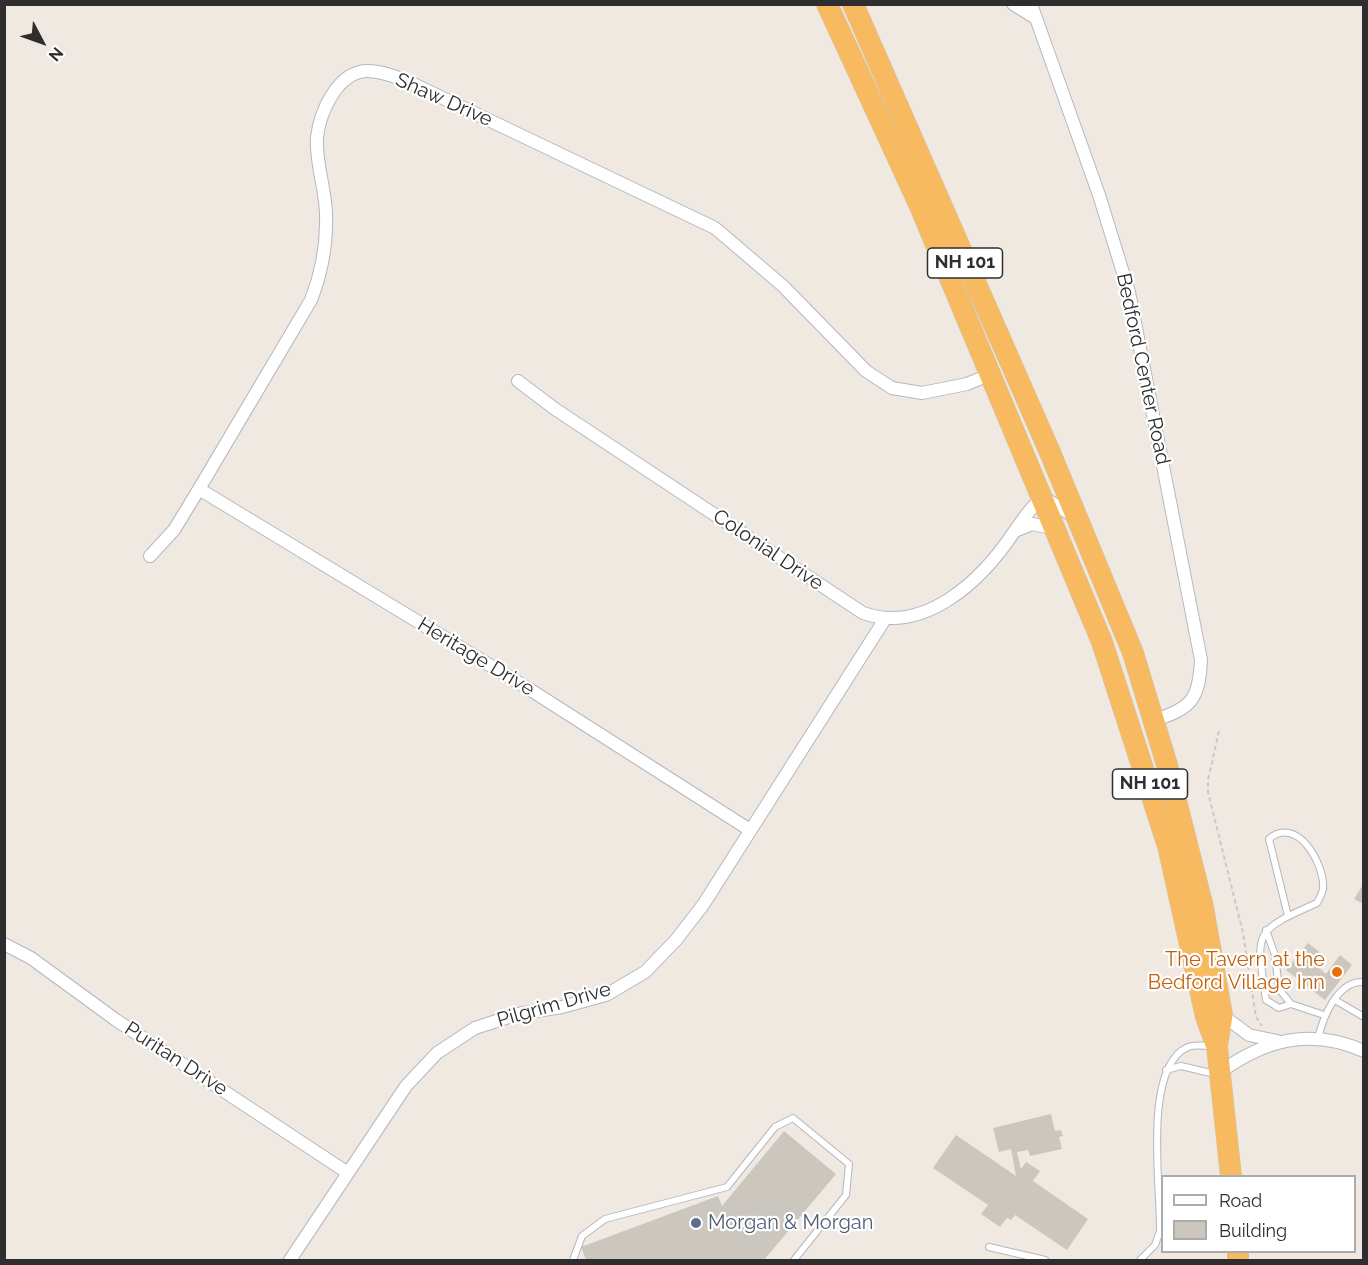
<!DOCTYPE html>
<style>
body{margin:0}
#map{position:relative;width:1368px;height:1265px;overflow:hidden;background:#efe9e1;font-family:Raleway,sans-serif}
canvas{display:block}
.frame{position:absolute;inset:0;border:6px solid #2e2e2e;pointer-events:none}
.legend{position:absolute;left:1161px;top:1175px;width:195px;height:78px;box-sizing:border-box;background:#fff;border:2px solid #ababab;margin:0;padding:8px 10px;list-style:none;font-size:18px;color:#2e2e2e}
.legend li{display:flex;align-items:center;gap:12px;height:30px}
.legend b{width:30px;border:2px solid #ababab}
.north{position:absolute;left:12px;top:12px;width:60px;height:60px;-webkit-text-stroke:4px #fff;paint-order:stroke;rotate:131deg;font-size:16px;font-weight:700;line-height:24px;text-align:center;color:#2e2e2e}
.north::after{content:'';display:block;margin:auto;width:21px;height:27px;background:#2e2e2e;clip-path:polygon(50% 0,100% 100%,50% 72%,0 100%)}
</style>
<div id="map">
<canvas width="1368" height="1265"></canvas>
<div class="frame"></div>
<ul class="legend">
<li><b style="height:8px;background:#fff"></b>Road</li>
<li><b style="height:16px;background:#cbc7bf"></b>Building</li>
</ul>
<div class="north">N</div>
</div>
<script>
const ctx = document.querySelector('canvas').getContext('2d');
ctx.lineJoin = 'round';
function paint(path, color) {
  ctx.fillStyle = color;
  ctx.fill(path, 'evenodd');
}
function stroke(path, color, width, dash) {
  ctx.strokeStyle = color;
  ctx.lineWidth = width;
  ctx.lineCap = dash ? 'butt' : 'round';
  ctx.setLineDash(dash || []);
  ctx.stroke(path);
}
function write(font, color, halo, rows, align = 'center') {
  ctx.font = font + ' Raleway,sans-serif';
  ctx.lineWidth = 4.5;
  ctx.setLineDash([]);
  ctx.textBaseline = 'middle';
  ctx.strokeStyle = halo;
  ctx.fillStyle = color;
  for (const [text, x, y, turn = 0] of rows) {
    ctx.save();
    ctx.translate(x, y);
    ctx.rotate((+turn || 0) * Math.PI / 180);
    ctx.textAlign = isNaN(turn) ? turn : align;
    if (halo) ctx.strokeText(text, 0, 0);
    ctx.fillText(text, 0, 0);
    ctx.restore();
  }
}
paint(new Path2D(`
 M1364 883V904L1354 899Z
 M1308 943 1326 957 1318 967 1326 974 1340 955 1352 965 1325 1000 1286 970Z
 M1051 1114 1055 1131 1061 1130 1063 1136 1059 1137 1062 1149 1030 1156 1028 1150 1017 1152 1021 1169 1026 1162 1040 1171 1033 1181 1088 1219 1067 1250 1015 1215 1011 1220 1007 1218 1000 1227 981 1214 988 1205 933 1168 956 1135 1016 1176 1011 1149 999 1152 993 1128Z
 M784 1131 836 1174 764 1260H586L581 1247 718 1196 722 1206Z`), '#cbc7bf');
const service = new Path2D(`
 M1288 916 1269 839C1297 815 1325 864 1323 889 1322 894 1319 899 1317 903 1252 932 1256 931 1266 1000L1279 1008 1291 1004 1324 1015
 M1266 930 1275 955 1279 989 1291 1004
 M1335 1000 1364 1017
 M1318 1038C1323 1018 1337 980 1364 982
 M1166 1070 1181 1066 1215 1074
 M989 1247 1045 1260
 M573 1260 582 1236 605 1219 727 1187 775 1127 793 1118 849 1164 846 1195 794 1260
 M1140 1260 1155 1245 1160 1231C1161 1188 1142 1067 1188 1047 1195 1044 1204 1046 1211 1046`);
const minor = new Path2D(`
 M1013 4 1034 17
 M1031 4 1099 195 1129 292 1201 660C1199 699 1192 708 1155 720
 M518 381 555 409 863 613C925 635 982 580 1014 532 1024 518 1030 508 1043 497L1073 516
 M199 489 529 689 750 830
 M1015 531 1032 524 1057 529
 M150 556 174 530 199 489 311 300C322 272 327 246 326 215 326 189 315 163 317 137 320 113 336 74 365 71 378 70 393 76 405 80L715 228 783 286 866 371 892 388 922 393 967 384 991 374
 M4 944 31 958 116 1020 348 1173
 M1222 1015 1249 1035 1277 1041
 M1219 1073C1264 1040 1310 1027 1364 1051
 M290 1260 406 1086 437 1053 475 1028 518 1014 562 1007 606 995 645 972 676 940 703 905 885 619`);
const trunk = new Path2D(`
 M827 4 919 204 1102 642 1168 846 1206 1017 1217 1047 1231 1176
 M853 4 1049 450 1133 653 1167 765 1203 907 1222 1015 1217 1046
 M1238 1252V1260`);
stroke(service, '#b4b7c1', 8);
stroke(minor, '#b4b7c1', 14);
stroke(trunk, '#c9c9c9', 22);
stroke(new Path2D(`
 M1219 731 1208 780V792L1243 933 1256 1017 1262 1026`), '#c9c9c9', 2, [4.5, 3]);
stroke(service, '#fff', 6);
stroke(minor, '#fff', 12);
stroke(trunk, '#f8ba60', 21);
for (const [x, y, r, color] of [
 [1337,972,6,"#e8710a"],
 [696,1223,6,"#5c6f8a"]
]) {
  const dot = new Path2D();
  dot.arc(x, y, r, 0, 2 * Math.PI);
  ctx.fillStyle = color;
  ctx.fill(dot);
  stroke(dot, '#fff', 2);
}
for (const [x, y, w] of [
 [965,263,75],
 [1150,784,75]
]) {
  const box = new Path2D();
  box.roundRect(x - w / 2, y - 15, w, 30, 4.5);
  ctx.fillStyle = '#fff';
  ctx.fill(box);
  stroke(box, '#2e2e2e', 1.5);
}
write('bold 18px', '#2e2e2e', null, [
 ["NH 101",965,263],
 ["NH 101",1150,784]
]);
write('20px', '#2e2e2e', '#fff', [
 ["Shaw Drive",444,100,24],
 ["Bedford Center Road",1143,369,78],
 ["Colonial Drive",768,550,34],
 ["Heritage Drive",476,657,31],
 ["Pilgrim Drive",554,1005,-16],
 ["Puritan Drive",176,1059,33]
]);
write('20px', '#c56008', '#fff', [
 ["The Tavern at the",1325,960],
 ["Bedford Village Inn",1325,983]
], 'right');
write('20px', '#4e5e75', '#fff', [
 ["Morgan & Morgan",708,1223]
], 'left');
</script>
